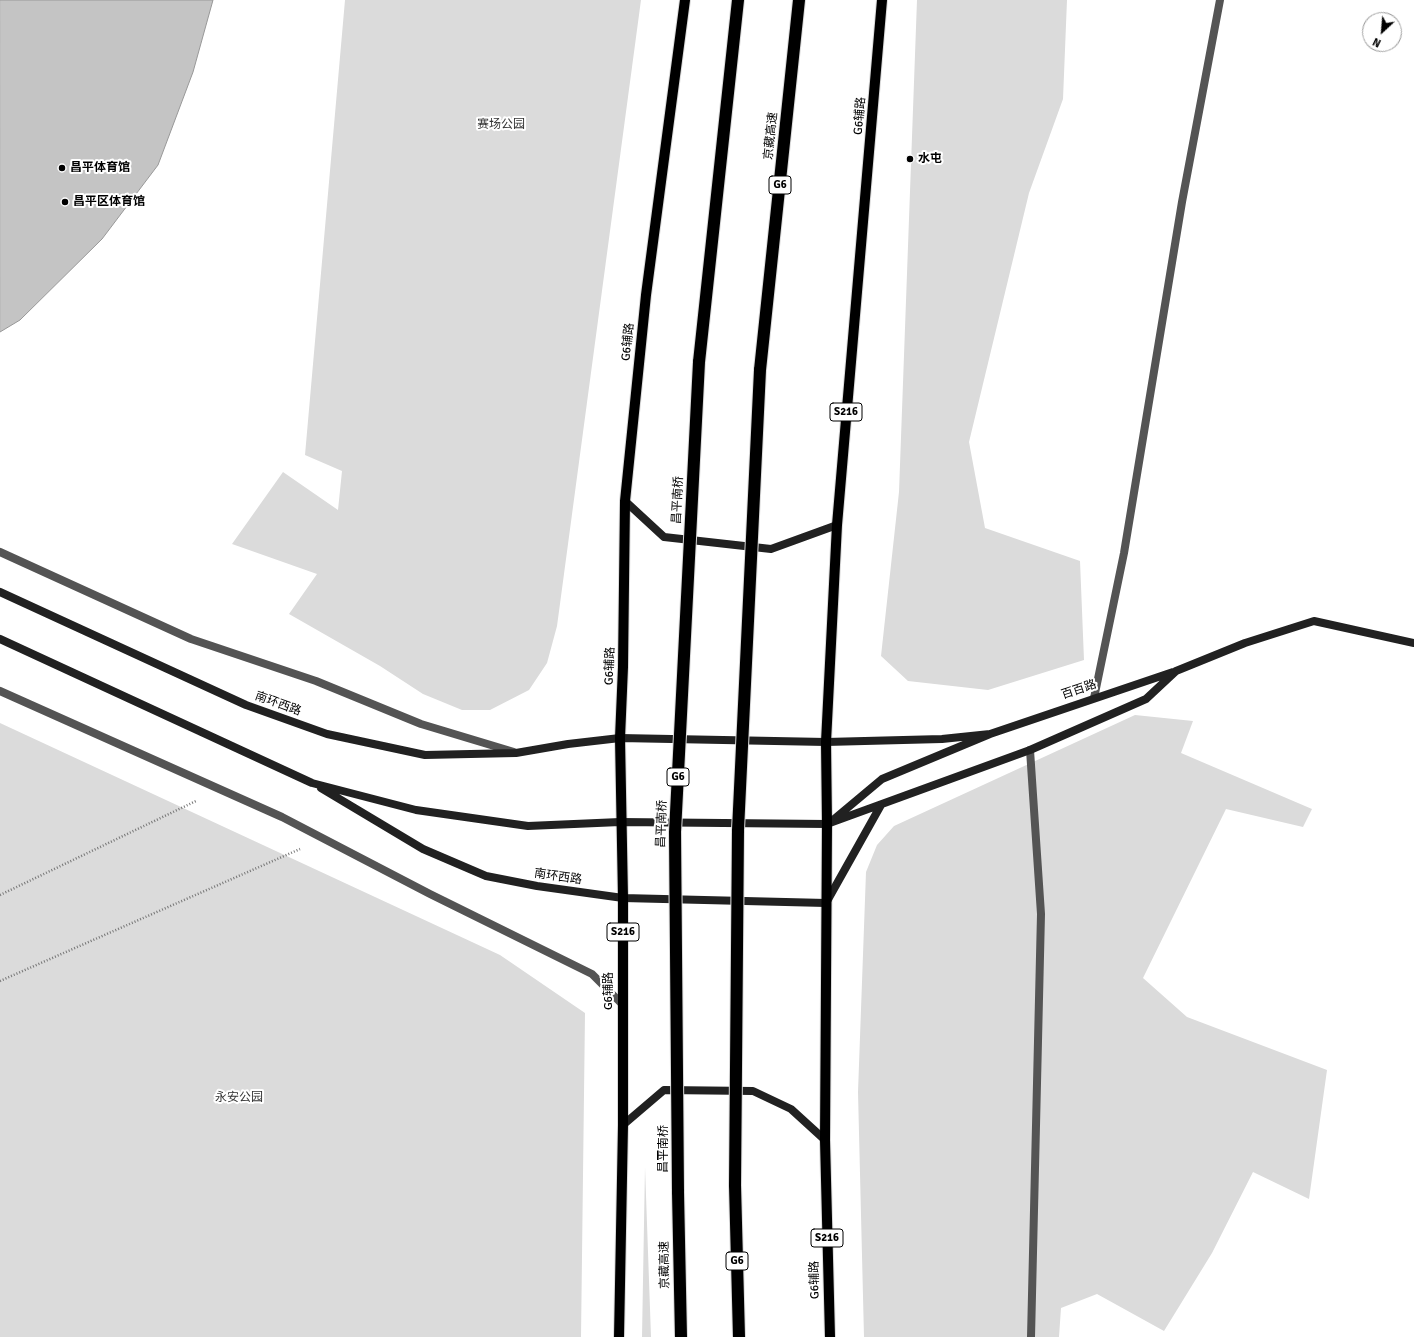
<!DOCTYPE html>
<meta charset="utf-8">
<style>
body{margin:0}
#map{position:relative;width:1414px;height:1337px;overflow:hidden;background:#fff;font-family:Signika,sans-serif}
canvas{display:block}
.north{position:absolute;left:1362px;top:12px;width:40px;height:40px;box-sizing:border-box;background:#fff;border:1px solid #999;border-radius:50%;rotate:206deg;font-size:11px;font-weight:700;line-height:16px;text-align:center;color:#000}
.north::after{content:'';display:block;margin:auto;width:14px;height:18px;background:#000;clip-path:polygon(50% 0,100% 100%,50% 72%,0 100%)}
</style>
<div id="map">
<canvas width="1414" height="1337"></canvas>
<div class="north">N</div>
</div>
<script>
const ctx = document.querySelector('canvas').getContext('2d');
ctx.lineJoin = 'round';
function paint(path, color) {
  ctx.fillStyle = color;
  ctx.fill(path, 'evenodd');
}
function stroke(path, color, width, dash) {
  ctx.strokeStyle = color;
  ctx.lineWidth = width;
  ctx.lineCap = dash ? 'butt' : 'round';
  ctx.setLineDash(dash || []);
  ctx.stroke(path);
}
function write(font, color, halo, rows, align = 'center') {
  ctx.font = font + ' Signika,"Noto Sans SC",sans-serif';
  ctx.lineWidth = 4;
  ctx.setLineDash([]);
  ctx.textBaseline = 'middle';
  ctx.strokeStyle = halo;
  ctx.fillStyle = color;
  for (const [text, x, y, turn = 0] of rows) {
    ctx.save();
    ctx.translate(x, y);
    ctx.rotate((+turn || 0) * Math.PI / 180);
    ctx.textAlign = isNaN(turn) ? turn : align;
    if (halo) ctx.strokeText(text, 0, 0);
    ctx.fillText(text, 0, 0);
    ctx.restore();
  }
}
paint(new Path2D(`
 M345 0H641L557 626 547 663 529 690 490 710H462L423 694 380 666 289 614 317 574 232 544 283 472 338 510 342 471 305 455Z
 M917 0H1067L1063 99 1029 193 969 442 985 528 1080 561 1084 660 988 690 908 681 881 656 899 492Z
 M1135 715 1193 721 1181 753 1312 809 1303 827 1226 809 1143 978 1187 1017 1327 1070 1309 1199 1253 1172 1212 1253 1164 1331 1097 1294 1061 1308 1059 1337H864L858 1092 866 872 877 845 894 826Z
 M0 723 500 955 585 1013 581 1337H0Z
 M645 1167 651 1337H642Z`), '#dbdbdb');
const building = new Path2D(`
 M0 0H213L193 72 158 165 102 239 20 320 0 332Z`);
paint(building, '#c4c4c4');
stroke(building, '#989898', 1);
const primary = new Path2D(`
 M619 1337 623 1125V898L620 738 623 667 625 501 646 295 685 0
 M830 1337 825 1140 827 824 826 742 837 525 882 0`);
const highway = new Path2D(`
 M699 362 738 0
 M760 370 799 0
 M735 1185 739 1337
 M678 1192 681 1337`);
stroke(primary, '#dbdbdb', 12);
stroke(highway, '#dbdbdb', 14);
stroke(new Path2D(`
 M0 895 196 801
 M0 981 300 849`), '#767676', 2.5, [1, 2]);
stroke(new Path2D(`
 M0 552 191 639 316 681 421 724 514 752
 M0 691 282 817 430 894 592 974 622 1004
 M1094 698 1124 553 1182 202 1220 0
 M1030 750 1041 914 1031 1337`), '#545454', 8);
stroke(new Path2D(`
 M625 501 664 537 771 549 837 525
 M0 592 246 705 327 734 425 755 516 753 568 744 620 738 826 742 942 739 990 734
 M0 639 312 783 416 810 528 826 620 822 827 824 1030 750 1146 699 1176 671 1245 643 1314 621 1414 643
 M321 788 423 849 486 876 537 886 623 898 826 903 881 805
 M833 820 882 779 990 734 1173 672
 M623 1125 664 1090 753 1091 791 1109 825 1140`), '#212121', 8);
stroke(primary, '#000', 10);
stroke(highway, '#000', 12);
const highwayBridge = new Path2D(`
 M735 1185 738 830 760 370
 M678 1192 675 832 699 362`);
stroke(highwayBridge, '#dbdbdb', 14, []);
stroke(highwayBridge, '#000', 12);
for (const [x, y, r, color] of [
 [910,159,4,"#000"],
 [62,168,4,"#000"],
 [65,202,4,"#000"]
]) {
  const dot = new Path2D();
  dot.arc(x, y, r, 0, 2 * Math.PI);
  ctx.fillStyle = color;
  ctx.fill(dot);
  stroke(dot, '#fff', 1.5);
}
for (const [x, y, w] of [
 [780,185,22],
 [846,412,32],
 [678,777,22],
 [623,932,32],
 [827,1238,32],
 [737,1261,22]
]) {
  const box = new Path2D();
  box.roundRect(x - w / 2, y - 9, w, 18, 3);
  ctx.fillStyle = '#fff';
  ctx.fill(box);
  stroke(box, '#000', 1);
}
write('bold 11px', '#000', null, [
 ["G6",780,185],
 ["S216",846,412],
 ["G6",678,777],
 ["S216",623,932],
 ["S216",827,1238],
 ["G6",737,1261]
]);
write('12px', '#000', '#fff', [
 ["G6辅路",860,116,-85],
 ["京藏高速",771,136,-84],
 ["G6辅路",628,342,-84],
 ["昌平南桥",678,500,-87],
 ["G6辅路",610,666,-88],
 ["百百路",1079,690,-19],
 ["南环西路",278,704,20],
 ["昌平南桥",662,824,-88],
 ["南环西路",558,877,8],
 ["G6辅路",609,991,-90],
 ["昌平南桥",664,1149,-90],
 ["京藏高速",665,1265,-91],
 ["G6辅路",815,1280,-91]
]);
write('12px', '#323232', '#fff', [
 ["赛场公园",501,125],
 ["永安公园",239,1098]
]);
write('bold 12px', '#000', '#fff', [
 ["水屯",918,159],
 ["昌平体育馆",70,168],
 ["昌平区体育馆",73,202]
], 'left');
</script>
